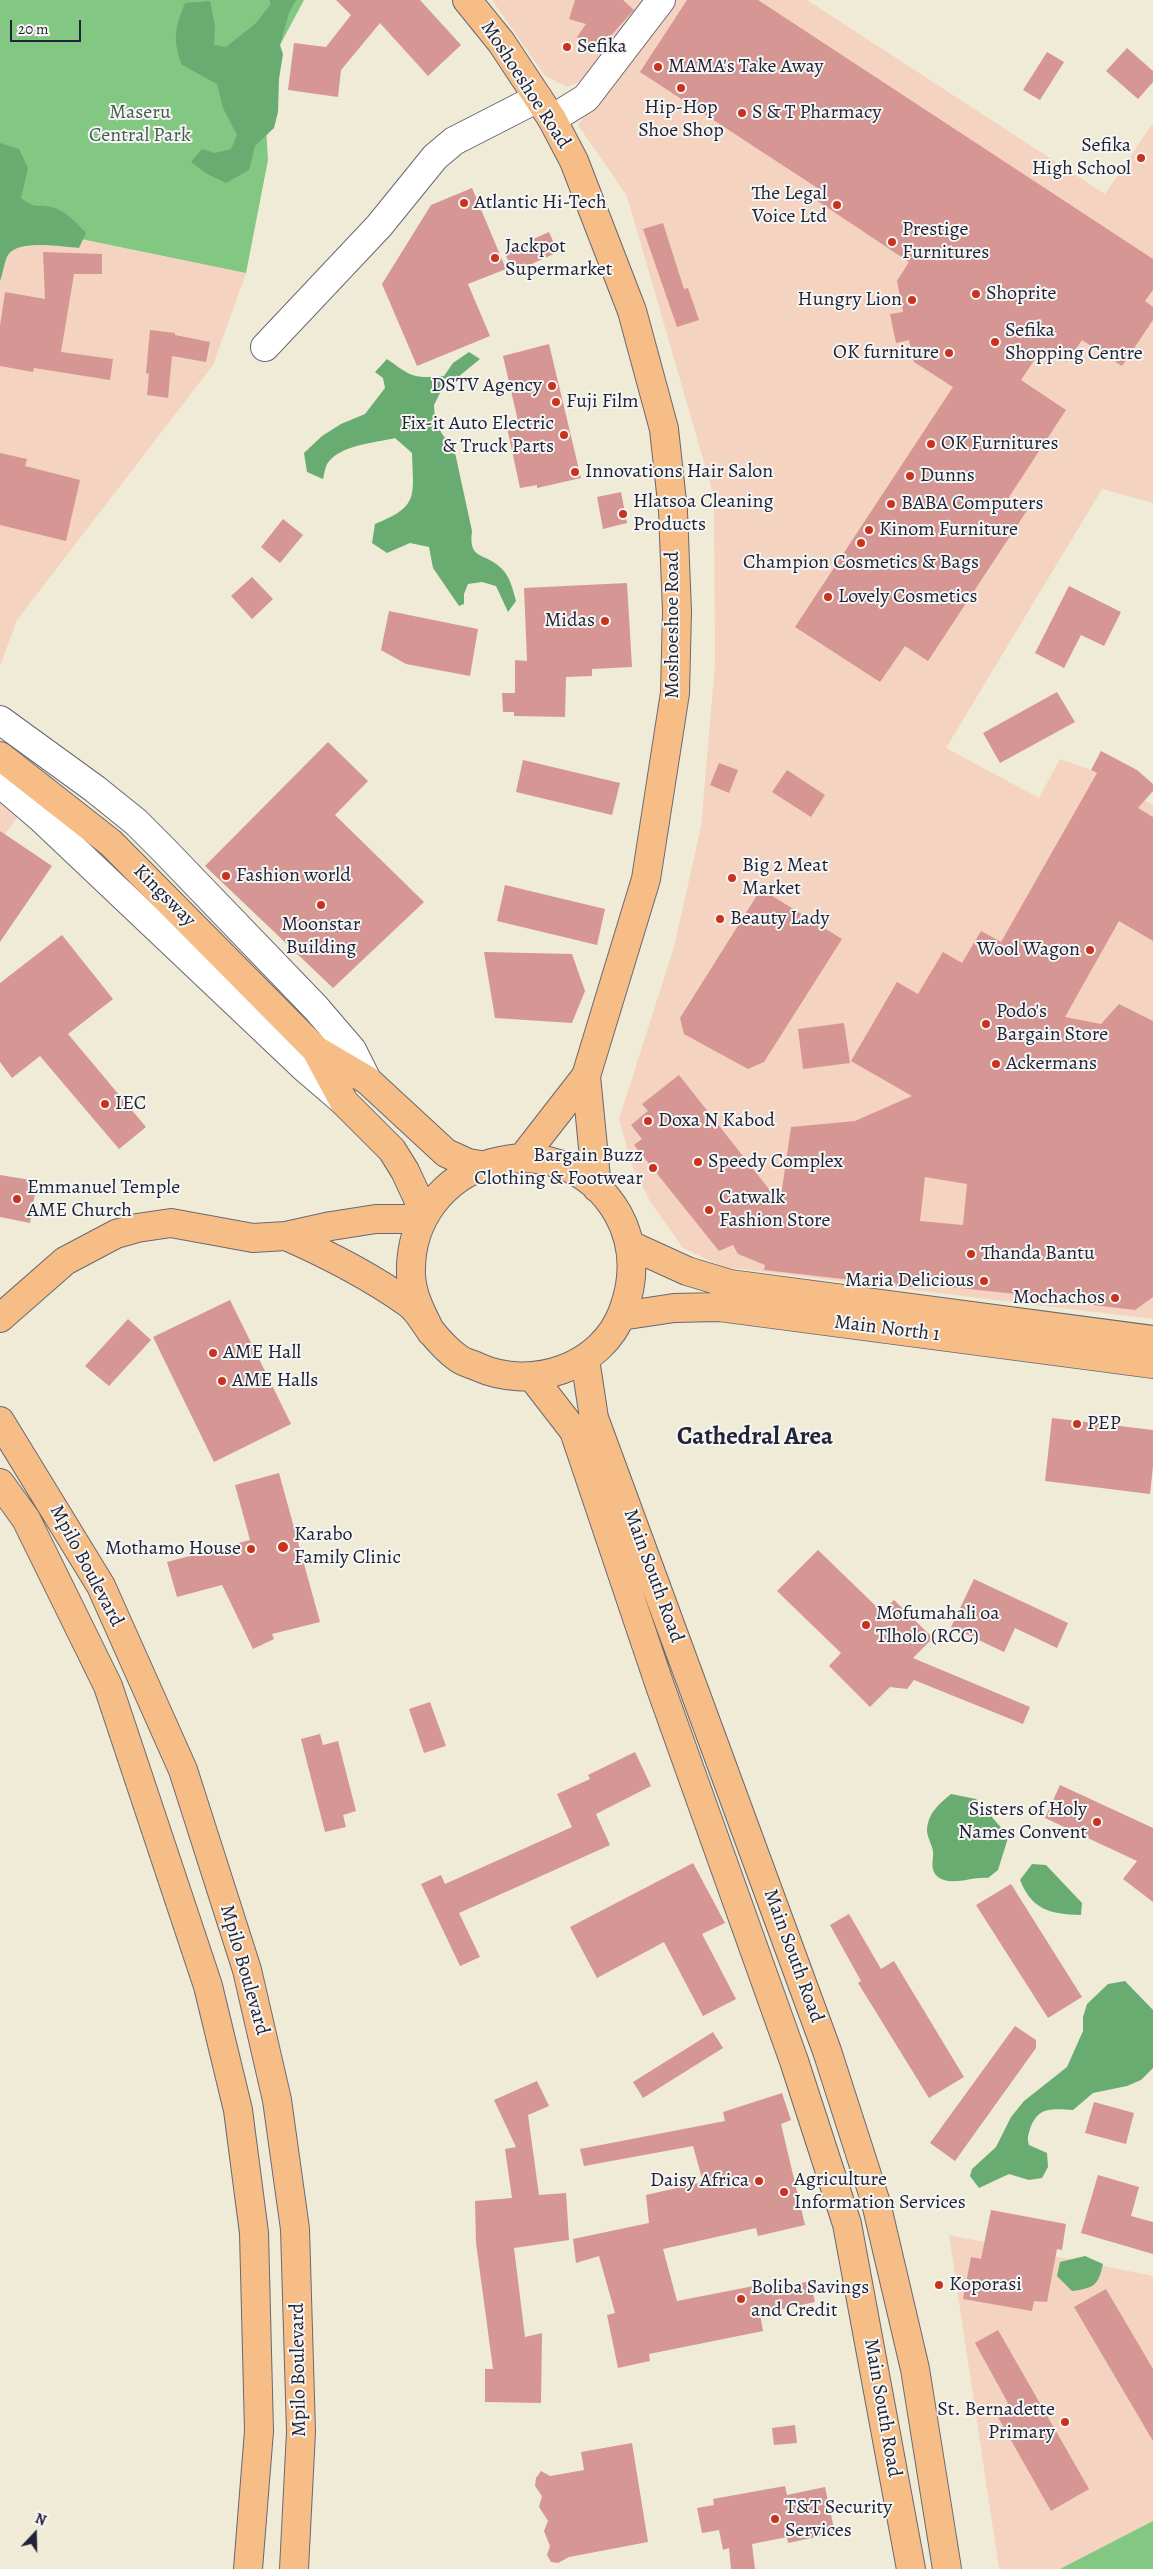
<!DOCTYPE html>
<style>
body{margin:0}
#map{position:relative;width:1153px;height:2569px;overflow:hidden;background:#efebd6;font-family:Alegreya,serif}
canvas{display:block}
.north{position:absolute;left:10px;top:2509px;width:50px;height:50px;-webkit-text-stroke:4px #f6f6f2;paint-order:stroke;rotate:21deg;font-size:14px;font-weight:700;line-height:20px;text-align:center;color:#22223b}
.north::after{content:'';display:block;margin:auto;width:18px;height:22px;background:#22223b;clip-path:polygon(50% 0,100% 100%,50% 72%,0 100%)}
.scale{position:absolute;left:10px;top:20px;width:71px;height:22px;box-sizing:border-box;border:2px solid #22223b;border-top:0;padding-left:6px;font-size:15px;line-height:18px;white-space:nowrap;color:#22223b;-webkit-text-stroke:4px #f6f6f2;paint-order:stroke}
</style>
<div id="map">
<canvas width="1153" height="2569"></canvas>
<div class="north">N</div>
<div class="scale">20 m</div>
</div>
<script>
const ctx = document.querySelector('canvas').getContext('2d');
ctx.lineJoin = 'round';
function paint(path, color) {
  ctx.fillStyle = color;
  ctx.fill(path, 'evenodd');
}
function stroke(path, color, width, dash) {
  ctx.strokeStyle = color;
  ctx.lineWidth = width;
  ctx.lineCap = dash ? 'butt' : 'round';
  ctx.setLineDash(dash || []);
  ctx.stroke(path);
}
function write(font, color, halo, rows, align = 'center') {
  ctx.font = font + ' Alegreya,serif';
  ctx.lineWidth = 4;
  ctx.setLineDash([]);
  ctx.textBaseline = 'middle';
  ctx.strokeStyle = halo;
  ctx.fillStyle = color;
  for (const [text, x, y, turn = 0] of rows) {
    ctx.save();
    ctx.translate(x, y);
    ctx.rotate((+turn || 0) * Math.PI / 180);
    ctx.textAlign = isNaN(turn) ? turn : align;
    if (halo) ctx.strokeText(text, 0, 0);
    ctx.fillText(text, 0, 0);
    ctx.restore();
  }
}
paint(new Path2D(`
 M492 0H644L586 79 567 87 545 76Z
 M669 0H807L1105 194 1153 123V503L1102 489 946 748 1039 798 1060 759 1091 770 1153 805V1319L723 1267 683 1248 651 1203 632 1166 619 1119 674 947 701 827 715 665 714 497 627 196 578 125Z
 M47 232 246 273 213 365 17 620 0 666V239Z
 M0 756 39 786 0 842Z
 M949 2235 1153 2276V2569H999Z`), '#f4d3c1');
paint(new Path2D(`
 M0 0H304L263 77 268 160 246 273 47 232 0 239Z
 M1153 2521V2569H1060Z`), '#82c883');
paint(new Path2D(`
 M269 0H296L289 13 280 45 283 54 279 79 278 112 274 128 255 146 249 170 226 183 207 174 191 162 202 149 215 153 231 149 237 135 223 108 217 84 182 65C172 39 175 28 185 3L210 1 215 25 214 45 226 47 255 24 271 4Z
 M0 143 19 149 28 168 21 198C39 211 35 203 51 207 65 210 77 223 86 233L79 248C62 247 19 239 8 255 4 262 3 274 0 281Z
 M469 352 480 359 441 391 434 405 435 420 442 434 454 448 472 531C468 561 485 552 501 568 510 576 513 590 516 601L508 612 496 586 482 582 468 584 464 594V604L459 606 433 568 429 547 410 543 387 553 372 543 375 524C420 506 413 496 412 453L395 438C374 443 339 445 327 464 325 468 324 475 323 479L307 472 304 453 322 436 341 424 365 414 385 388 383 378 375 372 387 359C411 376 412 379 444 376L453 363Z
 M951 1794 976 1799 1005 1832 1008 1838 998 1870 988 1878C973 1876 951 1887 938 1877 929 1869 934 1860 933 1851 932 1845 928 1839 927 1832 927 1814 938 1805 951 1794Z
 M1032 1864 1046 1865 1082 1903 1081 1915C1050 1914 1032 1910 1020 1880Z
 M1125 1981 1153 2010V2068L1141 2080 1127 2086 1093 2093 1073 2110C1052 2109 1038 2106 1030 2129 1028 2136 1027 2138 1029 2145L1047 2153 1048 2167 1042 2178 1029 2180 1009 2174 979 2188 970 2176 972 2169 996 2147 1011 2117 1024 2101 1067 2067 1083 2031V2017L1087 2004 1108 1984Z
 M1085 2256 1103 2264C1098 2286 1094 2288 1072 2291L1057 2276 1060 2262Z`), '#69ac71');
paint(new Path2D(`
 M336 0H420L461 45 428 76 380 23 341 70 338 97 288 90 294 43 326 47 351 15Z
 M575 0H623L634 10 598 50 577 37 586 24 569 19Z
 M687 0H758L1153 259V290L1145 301 1153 307V320L1122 366 1082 340 1067 362 1043 347 1021 380 1066 410 1009 497 1028 509 928 661 905 646 880 682 795 627 953 387 914 362 909 340 896 343 890 314 903 312 897 281 909 262 816 200 822 191 640 72Z
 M1127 48 1153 71V82L1138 99 1106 71Z
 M1047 52 1064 62 1040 100 1023 90Z
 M472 188 506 269 468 284 490 336 417 366 382 284 431 205Z
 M663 223 684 289 688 288 699 320 677 327 643 229Z
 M549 232 558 252 514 272 504 252Z
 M43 252 102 254V274H74L61 352 113 359 110 380 34 368 33 372 0 366V326L5 292 45 299Z
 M150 330 175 333V335L210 342 206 362 172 356 168 398 147 395 149 374 146 373Z
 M549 344 581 478 537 488V485L520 488 506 423 518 421 503 356Z
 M0 453 27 459 25 466 80 480 66 541 0 525Z
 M621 492 627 523 603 529 597 497Z
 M283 519 303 535 280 563 261 547Z
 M252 577 273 599 252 619 231 596Z
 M627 583 632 667 592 669V676L566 677 565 717 514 716V712H503L502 693H515V660L527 661 524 588Z
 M1069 586 1121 612 1104 646 1081 635 1064 668 1035 653Z
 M389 611 478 629 470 676 406 664 381 650Z
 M1057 692 1075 722 1000 763 983 733Z
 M328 742 368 781 335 815 424 902 333 988 205 866Z
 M1101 751 1137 770 1153 784V791L1138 808 1153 817V941L1119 921 1065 1017 1101 1024 1119 1004 1153 1021V1297L1135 1310 1025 1297V1295L913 1283V1287L764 1270 765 1265 738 1254 733 1245 719 1251 634 1145 642 1139 631 1125 648 1111 642 1104 679 1075 780 1203 791 1127 855 1121 912 1096 851 1061 897 982 918 994 943 952 962 963 981 931 1001 942 1097 773 1091 770ZM925 1177 967 1184 963 1225 920 1221Z
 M523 760 620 783 612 815 516 792Z
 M719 763 738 770 729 793 710 785Z
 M787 770 825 795 811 817 772 792Z
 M0 831 52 866 0 942Z
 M505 885 605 909 597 945 497 921Z
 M761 889 842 939 764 1062 748 1069 684 1034 680 1018Z
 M62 935 113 999 68 1034 146 1127 119 1149 40 1056 12 1078 0 1062V983Z
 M484 952 572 954 585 991 572 1023 495 1018Z
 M844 1023 850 1063 803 1069 798 1029Z
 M0 1175 37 1181 30 1223 0 1217Z
 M230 1300 291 1424 214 1462 153 1337Z
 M128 1319 151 1340 109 1386 85 1366Z
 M1052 1418 1153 1430V1466L1150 1494 1045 1481Z
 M279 1473 320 1622 272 1634 274 1639 253 1649 222 1585 177 1597 167 1562 250 1540 235 1485Z
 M818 1550 882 1612 894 1600 933 1638 913 1658 1030 1707 1023 1724 914 1680 907 1689 890 1687 870 1707 829 1666 841 1653 777 1591Z
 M974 1579 1068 1623 1057 1648 1015 1628 1004 1652 951 1627Z
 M430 1702 446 1746 424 1753 409 1709Z
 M320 1734 323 1745 338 1741 356 1811 343 1815 346 1827 325 1832 301 1739Z
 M635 1752 651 1786 596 1814 610 1845 459 1913 480 1957 460 1966 421 1884 441 1875 445 1884 572 1827 557 1794 590 1779 588 1775Z
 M1060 1785 1153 1828V1902L1123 1879 1137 1861 1045 1818Z
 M693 1863 725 1923 702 1934 736 1999 703 2016 664 1942 597 1978 570 1927Z
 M1011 1884 1082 1997 1048 2018 976 1905Z
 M849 1914 881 1969 894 1961 964 2077 929 2098 858 1983 861 1981 830 1925Z
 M1015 2026 1036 2040V2048L955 2161 930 2143Z
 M713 2032 723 2048 643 2098 633 2082Z
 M537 2081 549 2106 528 2115 539 2195 566 2193 569 2240 514 2248 525 2337 542 2333 541 2403 485 2402V2369H493L476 2243 475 2201 512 2198 505 2149 516 2147 494 2100Z
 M782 2093 791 2120 781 2124 805 2225 758 2236 756 2228 663 2249 677 2301 754 2286 756 2293 810 2281 815 2302 760 2314 763 2331 649 2354 650 2361 618 2368 607 2315 615 2313 599 2256 576 2263 573 2239 649 2223 646 2195 703 2182 693 2146 584 2166 580 2149 725 2121 723 2112Z
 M1094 2102 1134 2113 1126 2144 1085 2133Z
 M1098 2175 1139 2187 1131 2216 1153 2222V2254L1081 2233Z
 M991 2210 1066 2224 1062 2250 1057 2249 1047 2302 1034 2301 1032 2311 963 2299 971 2257 981 2259Z
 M1106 2289 1153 2369V2441L1074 2307Z
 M998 2330 1089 2489 1051 2511 995 2412 1008 2403 975 2343Z
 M795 2425 797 2443 774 2445 772 2428Z
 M632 2443 648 2542 569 2557 558 2563 551 2562 547 2555 550 2546 544 2531 548 2521 539 2507 542 2496 535 2486 536 2478 541 2471 550 2476 584 2470 581 2452Z
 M785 2486 787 2495 825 2487 835 2533 788 2543 787 2537 752 2544 755 2569H731L729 2548 723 2550 719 2530 702 2533 697 2508 714 2505 713 2499Z`), '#d69693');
const minor = new Path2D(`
 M552 119 586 98 661 0
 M265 347 379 226 435 157 454 141 538 98
 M0 720 95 789 136 822 163 849 316 1008 352 1050 367 1080
 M0 783 41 818 307 1070 343 1101`);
const primary = new Path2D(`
 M467 0 501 42 552 119 574 161 632 311 664 429 673 511 675 562 677 611 675 693 646 879 586 1076 523 1157
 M0 756 111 843 316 1050 367 1080 446 1153 468 1163 481 1165
 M316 1050 344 1102 392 1150 405 1171 425 1214
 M586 1076 597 1188
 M286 1236C329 1255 370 1276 408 1303 418 1310 423 1321 430 1330 438 1340 448 1351 458 1358 463 1362 471 1364 478 1367 531 1391 602 1368 623 1311 635 1279 635 1245 618 1214 560 1113 407 1159 411 1275 412 1296 422 1314 431 1332
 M630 1245 687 1271 730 1284 1153 1340
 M621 1316 674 1308 719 1307 1153 1364
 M0 1318 65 1261 116 1234 137 1228 171 1223 253 1238 286 1236 331 1226 376 1219H422
 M585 1359 594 1418 827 2051 876 2203 915 2369 947 2569
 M533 1378 574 1431 660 1686 794 2061 847 2224 911 2569`);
const trunk = new Path2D(`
 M0 1421 101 1586 183 1770 247 1970 277 2100 295 2229 301 2432 294 2569
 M0 1483 26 1519 108 1686 208 1986 238 2110 254 2233 259 2431 248 2569`);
stroke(minor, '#6a6871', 30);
stroke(primary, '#6a6871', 30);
stroke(trunk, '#6a6871', 30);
stroke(minor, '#fff', 28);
stroke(primary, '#f6be86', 28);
stroke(trunk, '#f6be86', 28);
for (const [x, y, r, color] of [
 [567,47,5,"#c8321e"],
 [658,67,5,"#c8321e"],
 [681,88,5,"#c8321e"],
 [742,113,5,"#c8321e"],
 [1141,158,5,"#c8321e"],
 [464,203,5,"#c8321e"],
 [837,205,5,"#c8321e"],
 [892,242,5,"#c8321e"],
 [495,258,5,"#c8321e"],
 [976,294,5,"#c8321e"],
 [912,300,5,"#c8321e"],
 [995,342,5,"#c8321e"],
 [949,353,5,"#c8321e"],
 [552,386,5,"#c8321e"],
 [556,402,5,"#c8321e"],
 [564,435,5,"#c8321e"],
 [931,444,5,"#c8321e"],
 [575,472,5,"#c8321e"],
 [910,476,5,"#c8321e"],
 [891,504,5,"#c8321e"],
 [623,514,5,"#c8321e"],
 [869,530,5,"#c8321e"],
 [861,543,5,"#c8321e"],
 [828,597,5,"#c8321e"],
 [605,621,5,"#c8321e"],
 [226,876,5,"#c8321e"],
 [732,878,5,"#c8321e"],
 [321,905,5,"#c8321e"],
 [720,919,5,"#c8321e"],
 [1090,950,5,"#c8321e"],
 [986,1024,5,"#c8321e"],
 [996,1064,5,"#c8321e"],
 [105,1104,5,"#c8321e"],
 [648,1121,5,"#c8321e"],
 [698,1162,5,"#c8321e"],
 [653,1168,5,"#c8321e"],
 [17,1199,5,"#c8321e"],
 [709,1210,5,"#c8321e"],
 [971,1254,5,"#c8321e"],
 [984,1281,5,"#c8321e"],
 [1115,1298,5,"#c8321e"],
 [213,1353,5,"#c8321e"],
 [222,1381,5,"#c8321e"],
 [1077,1424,5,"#c8321e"],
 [283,1547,6,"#c8321e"],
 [251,1549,5,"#c8321e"],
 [866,1625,5,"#c8321e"],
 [1097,1822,5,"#c8321e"],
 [759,2181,5,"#c8321e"],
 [784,2192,5,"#c8321e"],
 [939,2285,5,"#c8321e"],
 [741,2299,5,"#c8321e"],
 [1065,2422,5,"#c8321e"],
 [775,2519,5,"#c8321e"]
]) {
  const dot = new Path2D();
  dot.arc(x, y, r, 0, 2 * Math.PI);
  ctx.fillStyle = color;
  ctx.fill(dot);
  stroke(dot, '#f6f6f2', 2);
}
write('20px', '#22223b', '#f6f6f2', [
 ["Sefika",577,47],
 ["MAMA's Take Away",668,67],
 ["Hip-Hop",681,108,"center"],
 ["Shoe Shop",681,131,"center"],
 ["S & T Pharmacy",752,113],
 ["Sefika",1131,146,"right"],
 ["High School",1131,169,"right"],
 ["The Legal",827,194,"right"],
 ["Voice Ltd",827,217,"right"],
 ["Atlantic Hi-Tech",474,203],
 ["Prestige",902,230],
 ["Furnitures",902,253],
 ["Jackpot",505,247],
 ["Supermarket",505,270],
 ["Shoprite",986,294],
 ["Hungry Lion",902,300,"right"],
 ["Sefika",1005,331],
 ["Shopping Centre",1005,354],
 ["OK furniture",939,353,"right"],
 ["DSTV Agency",542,386,"right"],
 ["Fuji Film",566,402],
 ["Fix-it Auto Electric",554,424,"right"],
 ["& Truck Parts",554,447,"right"],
 ["OK Furnitures",941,444],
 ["Innovations Hair Salon",585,472],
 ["Dunns",920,476],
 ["Hlatsoa Cleaning",633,502],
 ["Products",633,525],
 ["BABA Computers",901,504],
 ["Kinom Furniture",879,530],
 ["Champion Cosmetics & Bags",861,563,"center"],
 ["Lovely Cosmetics",838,597],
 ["Midas",595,621,"right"],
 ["Big 2 Meat",742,866],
 ["Market",742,889],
 ["Fashion world",236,876],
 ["Beauty Lady",730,919],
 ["Moonstar",321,925,"center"],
 ["Building",321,948,"center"],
 ["Wool Wagon",1080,950,"right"],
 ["Podo's",996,1012],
 ["Bargain Store",996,1035],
 ["Ackermans",1006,1064],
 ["IEC",115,1104],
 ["Doxa N Kabod",658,1121],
 ["Bargain Buzz",643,1156,"right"],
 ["Clothing & Footwear",643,1179,"right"],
 ["Speedy Complex",708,1162],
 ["Emmanuel Temple",27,1188],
 ["AME Church",27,1211],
 ["Catwalk",719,1198],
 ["Fashion Store",719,1221],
 ["Thanda Bantu",981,1254],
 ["Maria Delicious",974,1281,"right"],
 ["Mochachos",1105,1298,"right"],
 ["AME Hall",223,1353],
 ["AME Halls",232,1381],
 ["PEP",1087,1424],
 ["Karabo",294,1535],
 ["Family Clinic",294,1558],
 ["Mothamo House",241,1549,"right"],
 ["Mofumahali oa",876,1614],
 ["Tlholo (RCC)",876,1637],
 ["Sisters of Holy",1087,1810,"right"],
 ["Names Convent",1087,1833,"right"],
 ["Agriculture",794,2180],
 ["Information Services",794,2203],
 ["Daisy Africa",749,2181,"right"],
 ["Koporasi",949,2285],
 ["Boliba Savings",751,2288],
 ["and Credit",751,2311],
 ["St. Bernadette",1055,2410,"right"],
 ["Primary",1055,2433,"right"],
 ["T&T Security",785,2508],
 ["Services",785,2531]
], 'left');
write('20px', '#22223b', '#f6f6f2', [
 ["Moshoeshoe Road",525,85,57],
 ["Moshoeshoe Road",673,625,-90],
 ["Kingsway",164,896,45],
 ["Main North 1",887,1329,7],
 ["Mpilo Boulevard",86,1566,62],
 ["Main South Road",653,1576,70],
 ["Main South Road",793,1956,70],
 ["Mpilo Boulevard",244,1970,74],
 ["Mpilo Boulevard",299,2370,-91],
 ["Main South Road",882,2408,80]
]);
write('20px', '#445c54', '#f6f6f2', [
 ["Maseru",140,113],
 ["Central Park",140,136]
]);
write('bold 25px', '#22223b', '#f6f6f2', [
 ["Cathedral Area",755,1438]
]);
</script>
